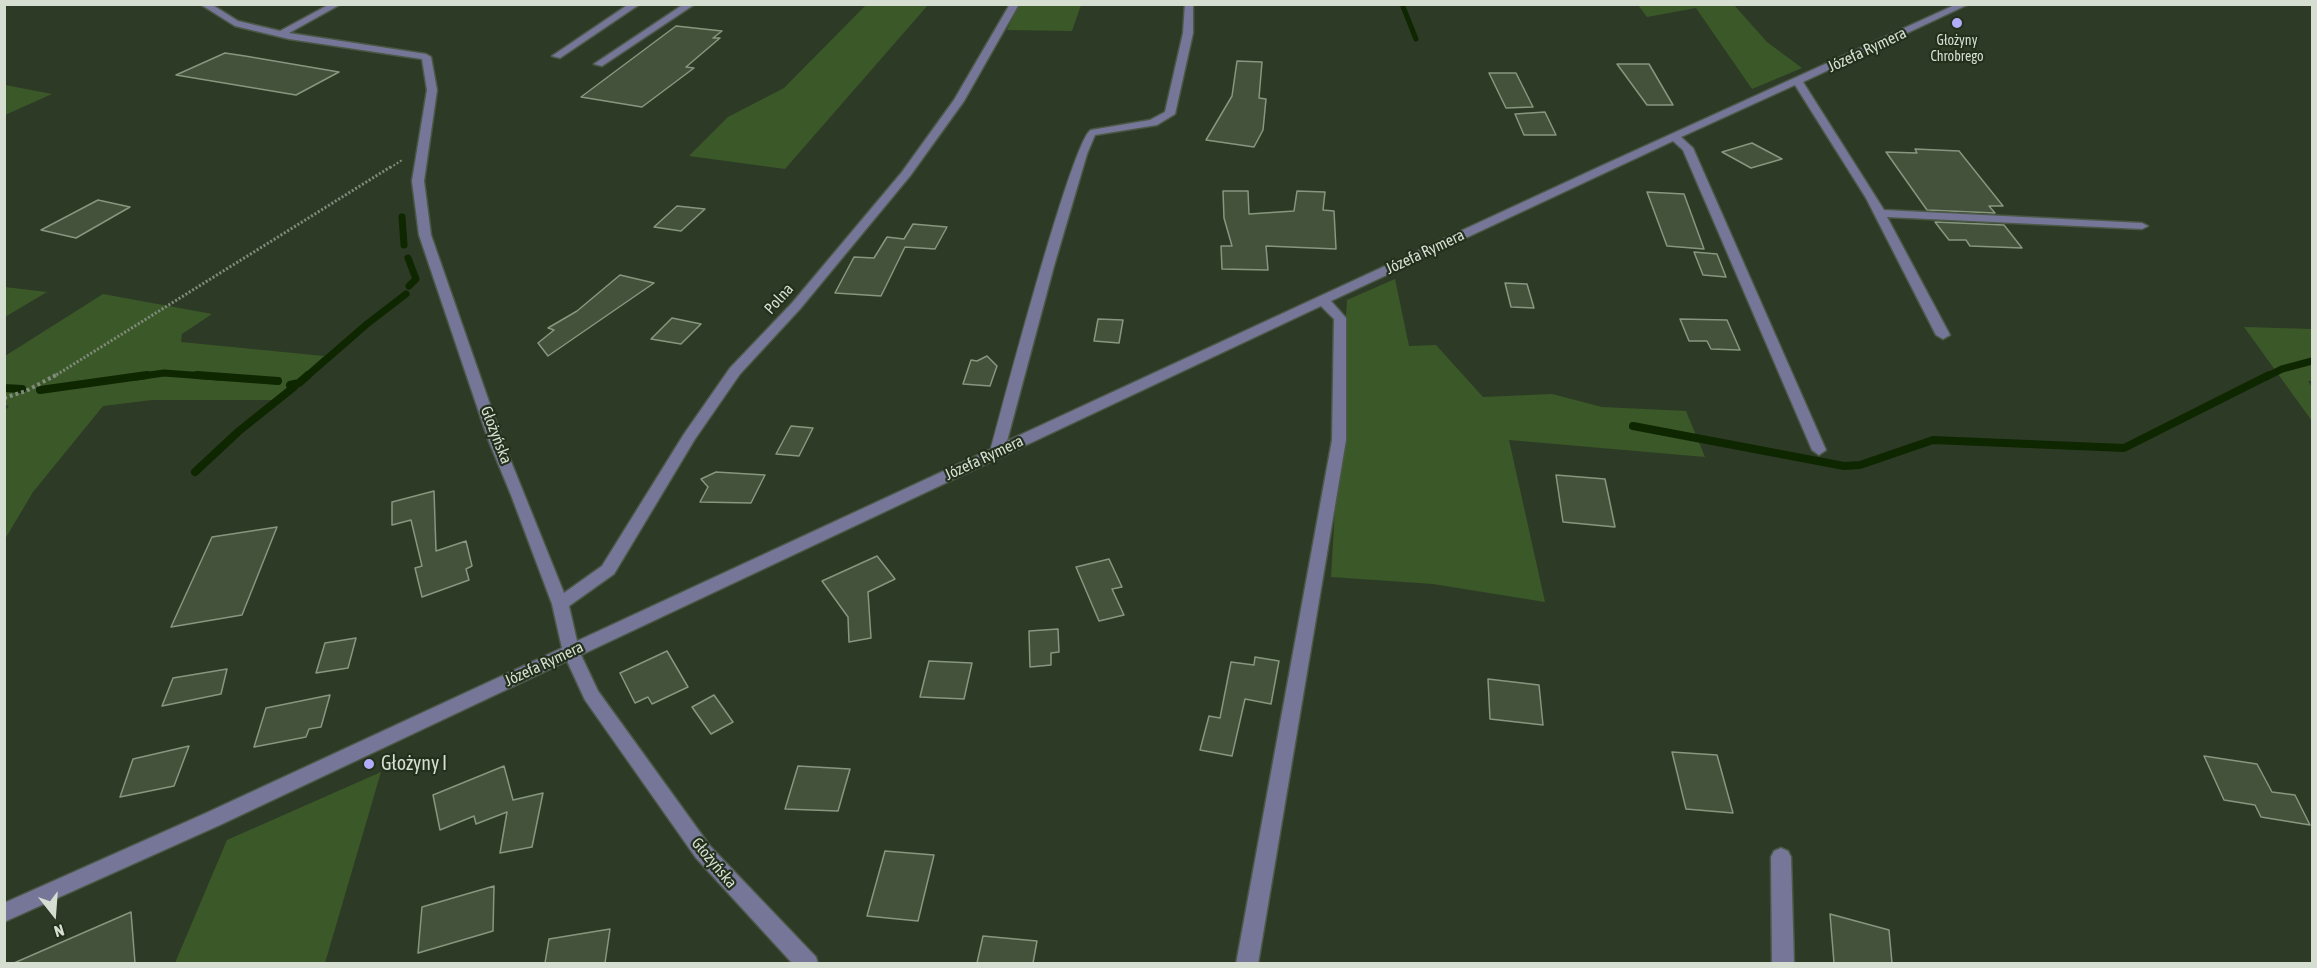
<!DOCTYPE html>
<meta charset="utf-8">
<style>
body{margin:0}
#map{position:relative;width:2317px;height:968px;overflow:hidden;background:#2d3b26;font-family:"Asap Condensed",sans-serif}
canvas{display:block}
.frame{position:absolute;inset:0;border:6px solid #d5ded1;pointer-events:none}
.north{position:absolute;left:24px;top:884px;width:60px;height:60px;-webkit-text-stroke:4px #23301c;paint-order:stroke;rotate:163deg;font-size:16px;font-weight:700;line-height:24px;text-align:center;color:#d5ded1}
.north::after{content:'';display:block;margin:auto;width:21px;height:27px;background:#d5ded1;clip-path:polygon(50% 0,100% 100%,50% 72%,0 100%)}
</style>
<div id="map">
<canvas width="2317" height="968"></canvas>
<div class="frame"></div>
<div class="north">N</div>
</div>
<script>
const ctx = document.querySelector('canvas').getContext('2d');
ctx.lineJoin = 'round';
function paint(path, color) {
  ctx.fillStyle = color;
  ctx.fill(path, 'evenodd');
}
function stroke(path, color, width, dash) {
  ctx.strokeStyle = color;
  ctx.lineWidth = width;
  ctx.lineCap = dash ? 'butt' : 'round';
  ctx.setLineDash(dash || []);
  ctx.stroke(path);
}
function write(font, color, halo, rows, align = 'center') {
  ctx.font = font + ' "Asap Condensed",sans-serif';
  ctx.lineWidth = 4.5;
  ctx.setLineDash([]);
  ctx.textBaseline = 'middle';
  ctx.strokeStyle = halo;
  ctx.fillStyle = color;
  for (const [text, x, y, turn = 0] of rows) {
    ctx.save();
    ctx.translate(x, y);
    ctx.rotate((+turn || 0) * Math.PI / 180);
    ctx.textAlign = isNaN(turn) ? turn : align;
    if (halo) ctx.strokeText(text, 0, 0);
    ctx.fillText(text, 0, 0);
    ctx.restore();
  }
}
paint(new Path2D(`
 M866 5H928L785 169 689 156 728 117 784 88Z
 M1018 5H1081L1072 31 1007 30Z
 M1638 5H1734L1767 42 1802 68 1752 89 1696 8 1647 17Z
 M5 85 52 94 5 115Z
 M1395 279 1409 346 1436 345 1483 397 1552 394 1602 407 1686 411 1705 457 1509 440 1545 602 1433 584 1331 577 1347 300Z
 M5 287 47 292 5 317Z
 M103 294 212 314 182 334 181 342 324 356 275 400H152L103 406 33 492 5 539 4 412 9 406 5 405V356Z
 M2244 327 2312 329V381H2308L2312 387V421Z
 M381 772 325 963H175L227 840Z`), '#3b5829');
stroke(new Path2D(`
 M1402 4 1416 39`), '#0f2700', 5);
stroke(new Path2D(`
 M402 217 404 245
 M408 258 416 279 409 286
 M136 377 164 373 219 377
 M306 377 367 324 406 294
 M2266 377 2282 369 2312 361`), '#0f2700', 7);
stroke(new Path2D(`
 M197 375 278 381
 M4 388 22 389
 M40 390 147 375
 M1633 426 1844 466 1860 465 1933 440 2124 448 2269 375
 M195 472 239 431 294 387 290 385 299 383 308 375`), '#0f2700', 8);
const building = new Path2D(`
 M676 26 722 31 713 38H720L686 67 694 68 642 107 581 97Z
 M225 53 245 56 339 72 296 95 176 75Z
 M1237 61 1262 62 1259 98 1266 99 1263 130 1254 147 1206 140 1232 96Z
 M1617 64H1649L1673 105H1647Z
 M1489 73H1516L1533 107 1506 108Z
 M1545 112 1556 135H1524L1515 114Z
 M1752 143 1782 159 1751 168 1722 152Z
 M1915 149 1959 151 2003 206H1989L1995 213 1927 210 1886 152 1917 153Z
 M1223 191H1248L1249 214 1294 211 1297 191 1325 192 1323 210 1334 211 1336 249 1266 246 1268 270 1222 269 1221 246H1232L1224 218Z
 M1647 192 1684 194 1704 249 1667 246Z
 M98 200 130 207 76 238 41 230Z
 M677 206 705 209 681 231 654 227Z
 M1935 222 2004 225 2022 248 1970 246 1966 240H1949Z
 M913 224 947 227 935 249 905 247 881 296 835 293 854 257 874 258 887 237 904 239Z
 M1694 252 1717 254 1726 277 1703 275Z
 M620 275 654 283 548 356 538 343 554 330 548 328 577 311Z
 M1505 283 1527 284 1534 308 1511 307Z
 M672 318 701 324 681 344 651 339Z
 M1098 319 1123 320 1119 343 1094 341Z
 M1680 319 1727 320 1740 350 1711 349 1707 341H1689Z
 M987 356 997 366 990 386 963 384 971 360 977 361Z
 M791 426 813 428 799 456 776 454Z
 M716 472 765 475 751 503 700 502 708 487 701 479Z
 M1556 475 1605 479 1615 527 1563 522Z
 M434 491 436 551 466 541 472 566 466 569 469 580 422 597 415 568 422 566 411 520 392 525V502Z
 M277 527 242 615 171 627 212 537Z
 M877 556 895 579 868 592 871 638 849 642 848 617 822 581Z
 M1109 559 1122 587 1112 589 1124 615 1099 621 1076 567Z
 M1058 629 1059 652 1051 653V665L1030 667 1029 631Z
 M356 638 348 668 316 673 325 643Z
 M667 651 688 687 652 704 648 697 635 703 620 673Z
 M1255 657 1279 661 1271 704 1245 699 1232 756 1200 750 1209 716 1220 718 1231 662 1254 665Z
 M929 661 972 663 964 699 920 697Z
 M227 669 221 694 162 706 173 678Z
 M1488 679 1539 685 1543 725 1490 719Z
 M330 695 321 727 309 729 306 737 254 747 266 708Z
 M714 695 733 722 711 734 692 707Z
 M189 746 174 786 120 797 133 759Z
 M1672 752 1717 755 1733 813 1686 809Z
 M2204 756 2257 764 2272 792 2295 795 2310 825 2261 817 2255 805 2224 800Z
 M504 766 513 800 543 793 532 847 500 853 507 812 476 824 474 816 440 830 433 795Z
 M798 766 850 769 838 811 785 809Z
 M885 851 934 855 918 921 867 916Z
 M494 886 493 931 418 953 422 907Z
 M131 912 135 963H14Z
 M1830 914 1889 930 1892 963H1834Z
 M610 929 605 963H545L549 939Z
 M983 936 1037 941 1033 963H977Z`);
paint(building, '#44523c');
stroke(building, '#87977f', 1.5);
const minor = new Path2D(`
 M200 4H211L238 21 280 31 330 4H341L289 33 426 54 431 57 437 90 424 181 431 235 502 439 564 593 602 566 684 434 730 368 792 303 902 172 954 100 1010 4H1019L964 101 910 176 800 309 740 374 695 439 614 574 569 606 577 641 991 449C1001 412 1073 137 1091 130L1150 120 1165 112 1183 33 1185 4H1193V33L1175 114 1157 125 1095 135 1087 154 1054 266 1007 441 1601 166 1957 4H1969L1803 82 1884 210 2142 223 2148 226 2142 229 1887 217 1950 335 1943 339 1936 335 1866 198 1795 85 1681 137 1693 148 1826 450 1819 455 1812 450 1683 150 1673 141 1331 301 1346 318V440L1258 964H1236L1332 440 1334 319 1321 306 581 655 598 691 710 846 816 957 818 964H793L696 858 585 700 567 661 220 825 4 922V903L206 813 562 648 552 604 511 495 488 439 419 235 412 181 427 90 422 59 289 39 235 26Z
 M629 4H640L560 58 552 56Z
 M684 4H695L602 66 594 64Z
 M1781 848 1788 851 1791 857 1794 964H1772L1771 857 1774 851Z`);
stroke(minor, '#4b5845', 3);
stroke(new Path2D(`
 M390 168 402 160`), '#808b7a', 2, [2, 2]);
stroke(new Path2D(`
 M53 377 392 166`), '#808b7a', 3, [2, 2]);
stroke(new Path2D(`
 M4 398 26 391 56 375`), '#808b7a', 4, [3, 3]);
paint(minor, '#767699');
for (const [x, y, r, color] of [
 [1957,23,6,"#b1adfa"],
 [369,764,6,"#b1adfa"]
]) {
  const dot = new Path2D();
  dot.arc(x, y, r, 0, 2 * Math.PI);
  ctx.fillStyle = color;
  ctx.fill(dot);
  stroke(dot, '#23301c', 2);
}
write('14px', '#d5ded1', '#23301c', [
 ["Głożyny",1957,41],
 ["Chrobrego",1957,57]
]);
write('16px', '#d5ded1', '#23301c', [
 ["Józefa Rymera",1867,50,-25],
 ["Józefa Rymera",1425,252,-25],
 ["Polna",779,299,-48],
 ["Głożyńska",496,435,69],
 ["Józefa Rymera",984,458,-25],
 ["Józefa Rymera",544,664,-25],
 ["Głożyńska",714,863,50]
]);
write('20px', '#d5ded1', '#23301c', [
 ["Głożyny I",381,764]
], 'left');
</script>
